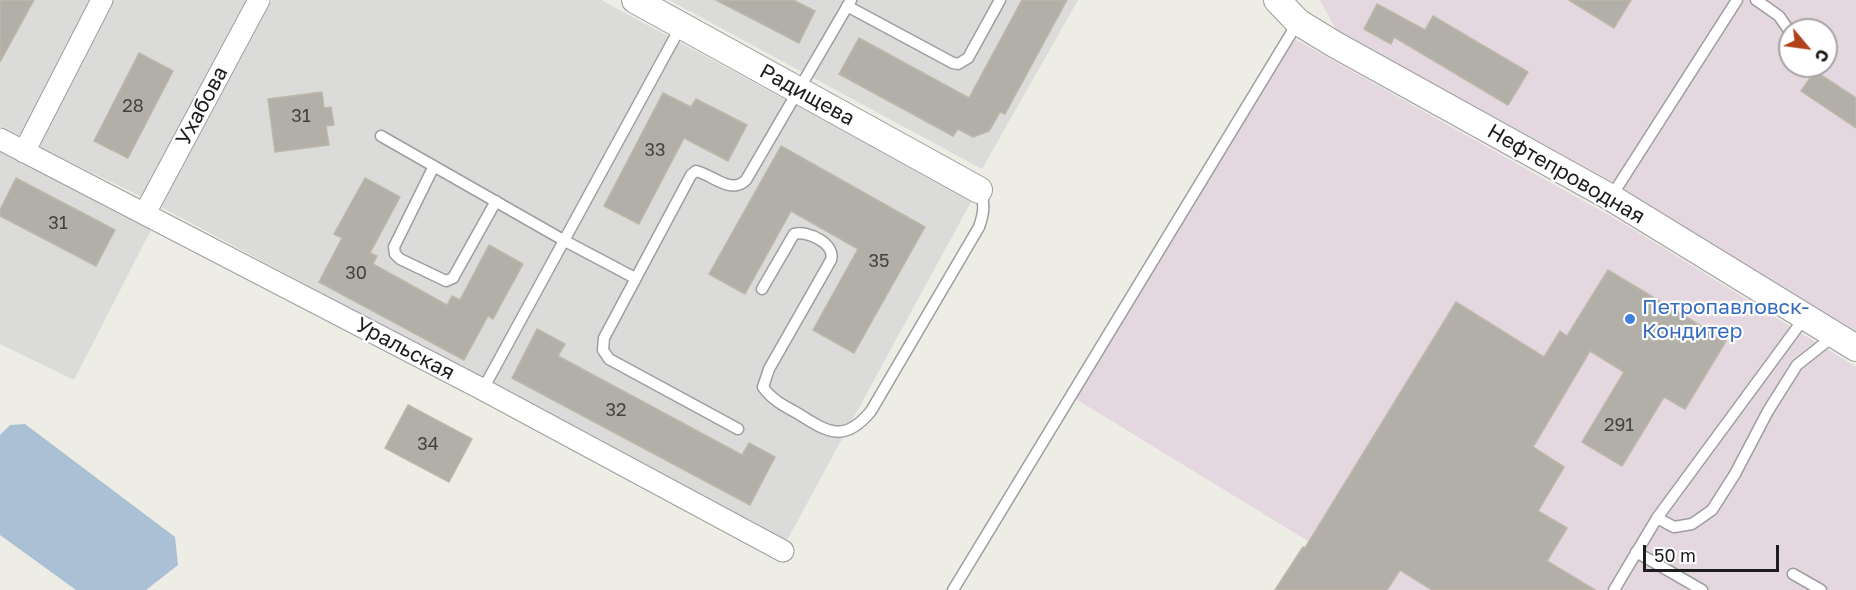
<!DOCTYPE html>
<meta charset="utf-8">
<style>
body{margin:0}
#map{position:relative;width:1856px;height:590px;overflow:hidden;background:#edede5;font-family:"Golos Text",sans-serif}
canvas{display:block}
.north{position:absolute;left:1778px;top:18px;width:60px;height:60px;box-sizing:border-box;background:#fff;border:2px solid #a5a5a5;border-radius:50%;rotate:119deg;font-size:16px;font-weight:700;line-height:24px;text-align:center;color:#1d1d1d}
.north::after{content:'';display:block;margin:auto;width:21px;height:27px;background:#b14119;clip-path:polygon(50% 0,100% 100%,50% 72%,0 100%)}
.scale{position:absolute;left:1643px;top:545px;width:136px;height:27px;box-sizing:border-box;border:3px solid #1d1d1d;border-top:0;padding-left:8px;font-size:18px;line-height:21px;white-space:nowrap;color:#1d1d1d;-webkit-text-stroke:4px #fff;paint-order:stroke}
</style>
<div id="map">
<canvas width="1856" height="590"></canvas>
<div class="north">С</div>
<div class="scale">50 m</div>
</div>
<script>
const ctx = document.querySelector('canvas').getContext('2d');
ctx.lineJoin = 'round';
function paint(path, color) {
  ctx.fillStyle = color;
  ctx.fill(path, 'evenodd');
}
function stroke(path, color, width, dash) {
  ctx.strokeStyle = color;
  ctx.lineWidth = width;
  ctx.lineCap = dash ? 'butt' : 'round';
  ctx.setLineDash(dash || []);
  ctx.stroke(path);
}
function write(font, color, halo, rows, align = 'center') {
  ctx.font = font + ' "Golos Text",sans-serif';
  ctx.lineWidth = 4.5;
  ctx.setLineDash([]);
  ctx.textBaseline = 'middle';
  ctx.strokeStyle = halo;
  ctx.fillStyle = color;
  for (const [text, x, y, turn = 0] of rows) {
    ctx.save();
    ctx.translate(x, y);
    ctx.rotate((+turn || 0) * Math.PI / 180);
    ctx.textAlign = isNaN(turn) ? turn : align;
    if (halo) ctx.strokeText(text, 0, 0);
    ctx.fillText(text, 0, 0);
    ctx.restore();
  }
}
paint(new Path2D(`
 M0 0H93L22 137 0 126Z
 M112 0H249L144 198 37 146Z
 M272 0H601L972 200 786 542 161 207Z
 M669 0H1078L982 169Z
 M0 151 152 228 74 380 0 344Z`), '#dbdbda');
paint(new Path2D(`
 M1320 0H1856V333L1606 178 1336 30ZM1790 30H1826V66H1790Z
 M1284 33 1626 225 1856 367V590H1388L1074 398Z`), '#e5d7df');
paint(new Path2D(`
 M25 424 175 537 178 565 146 590H76L0 535V435L10 425Z`), '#aac0d5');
const building = new Path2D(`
 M0 0H34L0 62Z
 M716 0H793L815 11 799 43Z
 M1022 0H1067L1005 114 1000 112 989 131 973 137 958 129 953 136 839 74 859 38 969 98Z
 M1569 0H1631L1614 28Z
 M1377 4 1425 30 1433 16 1528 72 1508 105 1394 37 1391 44 1364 29Z
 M139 53 173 71 128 158 94 141Z
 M1815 71 1856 98V128L1801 91Z
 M322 92 324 108 331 107 334 125 326 126 329 145 275 152 268 99Z
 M663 93 691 107 696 99 747 125 728 161 684 138 639 224 604 206Z
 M781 146 925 227 854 353 813 330 858 249 791 211 745 294 709 274Z
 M16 178 115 230 96 266 0 216V210Z
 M365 178 400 197 370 253 377 256 373 264 447 305 452 296 460 300 489 245 523 264 493 319 488 316 464 360 319 282 342 238 334 234Z
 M1608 270 1726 341 1685 409 1664 397 1622 466 1582 442 1624 372 1590 351 1533 447 1564 467 1538 511 1567 528 1547 561 1595 590H1432L1400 570 1387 590H1275L1303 547 1305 548 1456 302 1544 357 1560 331 1567 336Z
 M537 329 565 344 558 356 742 455 749 443 775 457 750 505 512 378Z
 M408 405 472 439 449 482 385 448Z`);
paint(building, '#b2afa8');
stroke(building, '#bdb7a9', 1.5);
const service = new Path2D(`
 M1756 0 1779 16 1790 32
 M847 6 953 63 958 64 968 58 1000 0
 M1802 66 1803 68
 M381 136 565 241 635 278
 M434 166 394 247 395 254 400 259 446 281 453 278 496 201
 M1611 197 1737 0
 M762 289 794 234C808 230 836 244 831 260L769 369 763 387C771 399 784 406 797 413 827 432 844 444 871 411L979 227C984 213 985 204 980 190
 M480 388 488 380 681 26
 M738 429 609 359 603 350 604 338 691 175 696 171C713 175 731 195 746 180L851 0
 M1657 518 1674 527 1692 524 1712 510 1735 474 1768 411 1797 365 1835 335
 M1636 552 1702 590
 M1793 574 1821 590
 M953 590 1298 22
 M1614 590 1657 518 1805 317`);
const minor = new Path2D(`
 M0 139 480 388 783 551
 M24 152 102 0
 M145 213 259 0`);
const tertiary = new Path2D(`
 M635 0 979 190
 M1277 0 1298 22 1334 44 1610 197 1856 348`);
stroke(service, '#9e9e9e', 13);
stroke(minor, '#9e9e9e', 23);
stroke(tertiary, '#9e9e9e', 28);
stroke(service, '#fff', 10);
stroke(minor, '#fff', 21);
stroke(tertiary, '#fff', 26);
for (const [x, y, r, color] of [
 [1630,319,6,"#3f7fe0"]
]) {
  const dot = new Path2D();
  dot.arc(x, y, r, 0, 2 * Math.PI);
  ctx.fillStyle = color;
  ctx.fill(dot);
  stroke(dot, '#fff', 2);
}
write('18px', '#424240', null, [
 ["28",133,106],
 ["31",301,116],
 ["33",655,150],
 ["31",58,223],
 ["35",879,261],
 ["30",356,273],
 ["32",616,410],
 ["291",1619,425],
 ["34",428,444]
]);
write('21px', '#1d1d1d', '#fff', [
 ["Радищева",807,95,29],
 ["Ухабова",202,106,-62],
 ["Нефтепроводная",1566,174,30],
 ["Уральская",405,349,28]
]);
write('21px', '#366cbe', '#fff', [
 ["Петропавловск-",1642,307],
 ["Кондитер",1642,331]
], 'left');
</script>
